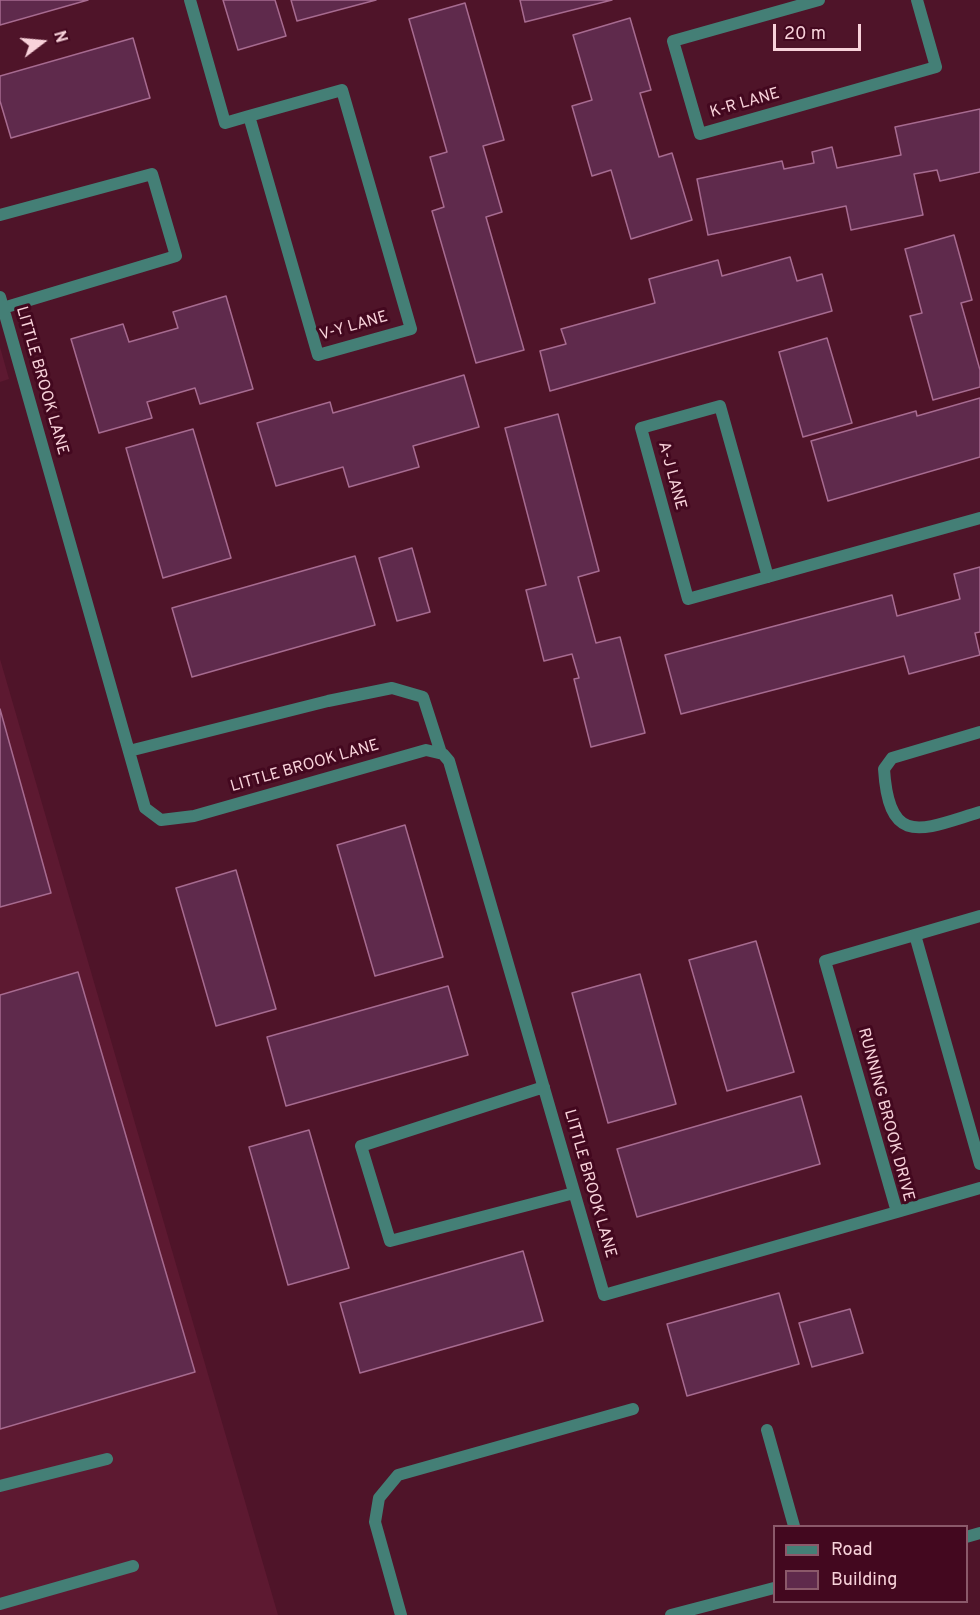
<!DOCTYPE html>
<style>
body{margin:0}
#map{position:relative;width:980px;height:1615px;overflow:hidden;background:#4f1429;font-family:Overpass,sans-serif}
canvas{display:block}
.legend{position:absolute;left:773px;top:1525px;width:195px;height:78px;box-sizing:border-box;background:#43081f;border:2px solid #8b596a;margin:0;padding:8px 10px;list-style:none;font-size:18px;color:#f8d2da}
.legend li{display:flex;align-items:center;gap:12px;height:30px}
.legend b{width:30px;border:2px solid #8b596a}
.north{position:absolute;left:12px;top:12px;width:60px;height:60px;-webkit-text-stroke:4px #43081f;paint-order:stroke;rotate:74deg;font-size:16px;font-weight:700;line-height:24px;text-align:center;color:#f8d2da}
.north::after{content:'';display:block;margin:auto;width:21px;height:27px;background:#f8d2da;clip-path:polygon(50% 0,100% 100%,50% 72%,0 100%)}
.scale{position:absolute;left:773px;top:24px;width:88px;height:27px;box-sizing:border-box;border:3px solid #f8d2da;border-top:0;padding-left:8px;font-size:18px;line-height:21px;white-space:nowrap;color:#f8d2da;-webkit-text-stroke:4px #43081f;paint-order:stroke}
</style>
<div id="map">
<canvas width="980" height="1615"></canvas>
<ul class="legend">
<li><b style="height:8px;background:#447f76"></b>Road</li>
<li><b style="height:16px;background:#5f2a4c"></b>Building</li>
</ul>
<div class="north">N</div>
<div class="scale">20 m</div>
</div>
<script>
const ctx = document.querySelector('canvas').getContext('2d');
ctx.lineJoin = 'round';
function paint(path, color) {
  ctx.fillStyle = color;
  ctx.fill(path, 'evenodd');
}
function stroke(path, color, width, dash) {
  ctx.strokeStyle = color;
  ctx.lineWidth = width;
  ctx.lineCap = dash ? 'butt' : 'round';
  ctx.setLineDash(dash || []);
  ctx.stroke(path);
}
function write(font, color, halo, rows, align = 'center') {
  ctx.font = font + ' Overpass,sans-serif';
  ctx.lineWidth = 6;
  ctx.setLineDash([]);
  ctx.textBaseline = 'middle';
  ctx.strokeStyle = halo;
  ctx.fillStyle = color;
  for (const [text, x, y, turn = 0] of rows) {
    ctx.save();
    ctx.translate(x, y);
    ctx.rotate((+turn || 0) * Math.PI / 180);
    ctx.textAlign = isNaN(turn) ? turn : align;
    if (halo) ctx.strokeText(text, 0, 0);
    ctx.fillText(text, 0, 0);
    ctx.restore();
  }
}
paint(new Path2D(`
 M0 347 9 379 0 382Z
 M0 659 278 1615H0Z`), '#5d1931');
const building = new Path2D(`
 M0 0H88L0 25Z
 M223 0H275L286 36 238 50Z
 M291 0H376L297 21Z
 M520 0H612L525 22Z
 M465 3 504 140 483 146 502 212 486 217 524 350 476 363 432 211 444 207 430 157 447 152 409 19Z
 M630 18 651 90 640 93 659 157 672 153 692 220 631 239 611 170 592 176 572 106 592 100 573 35Z
 M133 38 150 98 11 138 0 101V76Z
 M980 109V172L940 181 937 170 914 174 923 215 851 230 846 206 708 235 697 179 782 161 784 169 814 163 812 152 832 147 837 168 901 155 895 127Z
 M954 235 972 300 961 303 980 370V387L933 400 910 316 922 313 905 249Z
 M790 257 797 281 822 274 832 311 550 391 540 351 566 344 561 329 655 303 649 279 718 260 722 276Z
 M226 296 253 389 200 404 195 388 147 402 152 418 99 433 71 339 123 324 129 342 178 328 173 312Z
 M827 338 852 423 803 437 779 352Z
 M464 375 479 427 413 446 419 467 349 487 343 467 276 486 257 423 330 402 333 413Z
 M980 398V457L828 501 811 441 916 411 917 416Z
 M558 414 599 571 578 577 596 643 620 637 645 733 591 747 574 679 579 678 572 654 544 661 526 590 546 585 505 428Z
 M193 429 231 558 163 578 126 448Z
 M412 548 430 612 397 621 379 558Z
 M355 556 375 625 192 677 172 608Z
 M980 567V632L975 633 980 655 909 674 904 656 681 714 665 655 892 595 897 616 960 599 954 574Z
 M0 709 51 893 0 907Z
 M405 825 443 957 375 976 337 845Z
 M236 870 276 1009 216 1026 176 888Z
 M756 941 794 1072 727 1091 689 960Z
 M78 972 195 1372 0 1429V995Z
 M640 974 676 1104 608 1123 572 993Z
 M448 986 468 1055 286 1106 267 1037Z
 M801 1096 820 1164 637 1217 617 1149Z
 M309 1130 349 1268 288 1285 249 1147Z
 M523 1251 543 1321 360 1373 340 1303Z
 M779 1293 799 1364 687 1396 667 1324Z
 M850 1309 863 1353 812 1367 799 1323Z`);
paint(building, '#5f2a4c');
stroke(building, '#a76b90', 1.5);
stroke(new Path2D(`
 M190 0 225 123 249 116
 M819 0 673 41 700 134 936 67 917 0
 M342 90 411 329 318 355 249 116Z
 M0 215 152 174 176 256 3 308
 M0 297 145 808 161 820 194 816 426 750 443 754 449 761 604 1295 897 1212 825 961 980 916
 M768 577 720 406 641 428 688 599 980 518
 M129 751 328 701 392 688 423 697 441 753
 M915 935 980 1164
 M544 1087 361 1146 390 1241 574 1193
 M897 1212 980 1188
 M767 1430 794 1526
 M0 1486 107 1459
 M966 1537 980 1533
 M0 1604 133 1566
 M401 1615 375 1522 379 1498 398 1475 633 1409
 M671 1615 774 1588`), '#447f76', 12);
stroke(new Path2D(`
 M980 732 892 758 884 769C889 849 923 829 980 812`), '#447f76', 12);
write('16px', '#f8d2da', '#43081f', [
 ["K-R LANE",745,104,-16],
 ["V-Y LANE",354,327,-16],
 ["LITTLE BROOK LANE",41,381,74],
 ["A-J LANE",671,476,75],
 ["LITTLE BROOK LANE",305,767,-16],
 ["RUNNING BROOK DRIVE",885,1115,75],
 ["LITTLE BROOK LANE",589,1184,74]
]);
</script>
